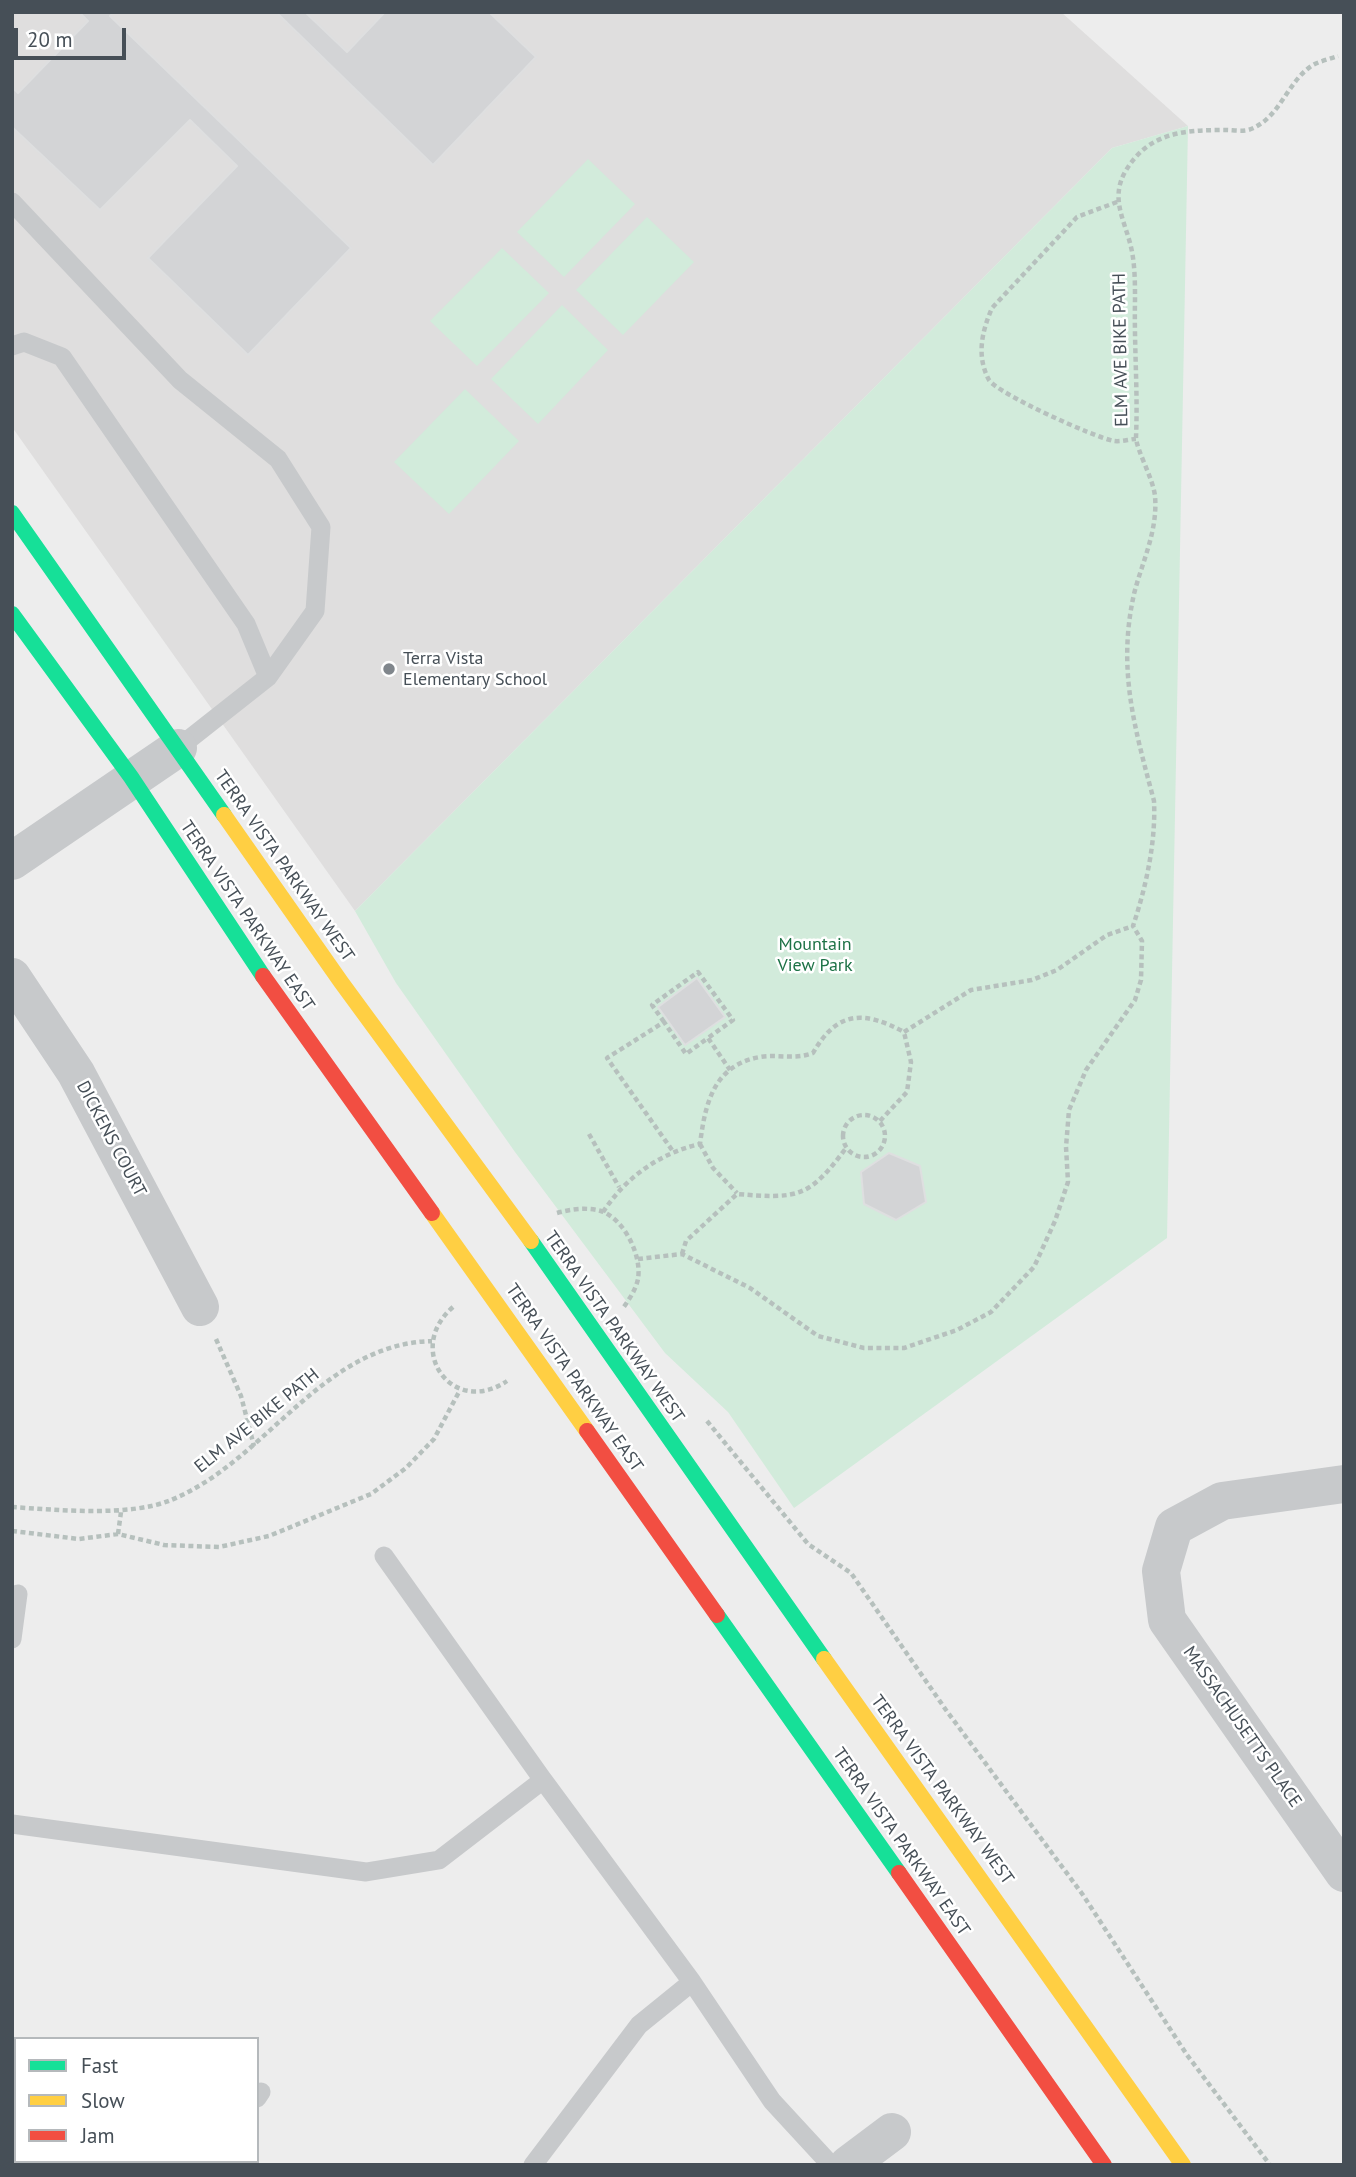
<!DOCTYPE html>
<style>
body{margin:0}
#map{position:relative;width:1356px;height:2177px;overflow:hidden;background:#ededed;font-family:"PT Sans",sans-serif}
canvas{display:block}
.frame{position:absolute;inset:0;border:14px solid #464f57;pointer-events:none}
.legend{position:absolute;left:14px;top:2037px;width:245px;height:126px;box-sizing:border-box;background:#fff;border:2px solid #b5b9bc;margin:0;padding:9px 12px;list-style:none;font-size:21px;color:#464f57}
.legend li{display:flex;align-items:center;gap:14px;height:35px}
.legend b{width:35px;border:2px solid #b5b9bc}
.scale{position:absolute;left:14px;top:28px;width:112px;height:32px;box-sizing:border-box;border:4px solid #464f57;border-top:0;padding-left:9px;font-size:21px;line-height:24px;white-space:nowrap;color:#464f57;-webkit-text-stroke:5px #fff;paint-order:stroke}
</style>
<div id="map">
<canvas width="1356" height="2177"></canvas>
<div class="frame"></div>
<ul class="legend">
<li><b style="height:9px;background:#16e098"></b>Fast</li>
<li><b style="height:9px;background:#ffcf43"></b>Slow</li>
<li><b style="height:9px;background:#f24e42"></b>Jam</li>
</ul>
<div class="scale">20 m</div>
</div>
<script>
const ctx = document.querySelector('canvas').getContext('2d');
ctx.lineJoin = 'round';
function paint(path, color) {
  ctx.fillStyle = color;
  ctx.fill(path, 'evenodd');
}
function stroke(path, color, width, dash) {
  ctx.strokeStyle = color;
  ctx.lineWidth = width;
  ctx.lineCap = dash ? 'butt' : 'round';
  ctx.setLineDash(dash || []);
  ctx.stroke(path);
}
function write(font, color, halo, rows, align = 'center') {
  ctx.font = font + ' "PT Sans",sans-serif';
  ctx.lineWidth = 5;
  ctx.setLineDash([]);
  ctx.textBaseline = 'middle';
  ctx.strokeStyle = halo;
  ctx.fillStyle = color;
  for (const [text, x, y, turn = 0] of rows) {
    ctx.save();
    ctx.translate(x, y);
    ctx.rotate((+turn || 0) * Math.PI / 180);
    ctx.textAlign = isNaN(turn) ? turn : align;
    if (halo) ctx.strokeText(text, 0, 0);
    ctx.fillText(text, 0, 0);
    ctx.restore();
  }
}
paint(new Path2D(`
 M12 12H1061L1188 126 1112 148 355 911 12 427Z`), '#dfdede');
paint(new Path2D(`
 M1188 126 1167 1238 794 1508 728 1412 665 1353 515 1152 396 983 355 911 1112 148Z
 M588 159 635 204 564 277 517 232Z
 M647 217 694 262 623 335 576 290Z
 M502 248 549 293 477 366 430 321Z
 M562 305 608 350 538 424 491 379Z
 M465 389 519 441 449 514 394 462Z`), '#d2ebdb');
const building = new Path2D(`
 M79 12H114L110 16 351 248 248 355 148 258 237 166 190 120 100 210 12 127V87L18 93 88 21Z
 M276 12H305L347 52 385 12H489L536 57 433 165Z
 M697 978 725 1017 685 1045 658 1007Z
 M889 1153 920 1166 926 1202 896 1220 864 1204 861 1172Z`);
paint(building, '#d3d4d6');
stroke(building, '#dedfe0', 2);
stroke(new Path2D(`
 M1117 202 1077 217 992 308C982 331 976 356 989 380 998 394 1096 438 1114 441 1121 442 1130 439 1136 439
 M664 1022 652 1005 698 972 733 1020 708 1038
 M904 1032 971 990 1032 980 1057 970 1107 935 1133 926
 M843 1136a21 21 0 1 1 42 0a21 21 0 1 1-42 0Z
 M880 1121 907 1092 911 1062 904 1032
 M589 1134 619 1187
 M700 1144 713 1168 737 1193
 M672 1150 607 1058 664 1022 686 1054 708 1038 730 1070
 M603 1212C626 1177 660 1153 700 1144 705 1105 713 1065 760 1057 778 1054 795 1060 813 1053 837 1011 863 1010 904 1032
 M557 1213C571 1209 587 1207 601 1211 624 1219 642 1255 638 1279 636 1289 629 1300 623 1308
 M682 1254 686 1241 737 1194C798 1199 809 1198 846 1148
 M638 1259 682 1254 750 1288 818 1336 864 1348H904L957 1330 991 1312 1034 1267 1055 1221 1068 1182 1066 1147 1069 1110 1086 1070 1135 1000 1141 980 1142 941 1133 926C1146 887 1156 842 1154 801 1135 729 1117 670 1134 594 1142 562 1158 531 1155 496 1153 478 1136 449 1136 437 1138 392 1134 346 1135 300 1135 283 1135 264 1131 247 1125 221 1110 199 1125 172 1148 132 1184 130 1225 130 1233 130 1244 132 1251 129 1281 117 1287 81 1313 65 1320 61 1330 59 1338 56
 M453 1307C404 1349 452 1418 507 1381
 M216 1339 241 1396 254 1446
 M707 1421 808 1544 851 1573 946 1710 1083 1895 1187 2055 1270 2165
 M12 1507C58 1510 130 1517 171 1500 267 1461 321 1344 432 1341
 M12 1531 79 1539 118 1534 164 1545 219 1547 269 1536 371 1494 406 1468 434 1439 460 1390
 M118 1534 121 1512`), '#b6c0bd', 4.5, [5, 3.5]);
stroke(new Path2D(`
 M12 202 180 380 278 459 321 527 315 611 268 677 178 748
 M12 346 24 342 62 357 246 624 268 677
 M384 1556 543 1780
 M12 1639 18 1594
 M12 1824 366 1872 439 1860 543 1780 692 1982 772 2101 831 2165
 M257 2098 261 2092
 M206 2165 208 2161
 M533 2165 639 2025 692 1982`), '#c7c9cb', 19);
stroke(new Path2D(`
 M12 861 178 748
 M12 977 76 1073 200 1307
 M1344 1484 1222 1501 1174 1527 1161 1571 1167 1620 1344 1873
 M848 2165 892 2132`), '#c7c9cb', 38);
stroke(new Path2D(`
 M12 513 224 815
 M12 614 131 777 263 976
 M531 1241 824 1659
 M717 1615 899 1873`), '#16e098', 16);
stroke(new Path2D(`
 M224 815 341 982 531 1241
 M432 1213 587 1431
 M824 1659 1183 2165`), '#ffcf43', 16);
stroke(new Path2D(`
 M263 976 432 1213
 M587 1431 717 1615
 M899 1873 1104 2165`), '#f24e42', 16);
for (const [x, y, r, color] of [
 [389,669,7,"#80868c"]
]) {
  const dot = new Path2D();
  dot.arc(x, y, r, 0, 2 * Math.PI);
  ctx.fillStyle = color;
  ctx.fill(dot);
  stroke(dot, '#fff', 2.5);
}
write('18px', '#464f57', '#fff', [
 ["ELM AVE BIKE PATH",1121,350,-91],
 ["TERRA VISTA PARKWAY WEST",284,866,55],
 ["TERRA VISTA PARKWAY EAST",247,916,56],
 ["DICKENS COURT",111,1139,62],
 ["TERRA VISTA PARKWAY WEST",614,1327,55],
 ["TERRA VISTA PARKWAY EAST",574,1378,55],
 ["ELM AVE BIKE PATH",257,1421,-39],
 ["MASSACHUSETTS PLACE",1242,1727,55],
 ["TERRA VISTA PARKWAY WEST",942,1790,54],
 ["TERRA VISTA PARKWAY EAST",901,1842,55]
]);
write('18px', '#464f57', '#fff', [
 ["Terra Vista",403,659],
 ["Elementary School",403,680]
], 'left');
write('18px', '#1d7246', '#fff', [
 ["Mountain",815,945],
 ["View Park",815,966]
]);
</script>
